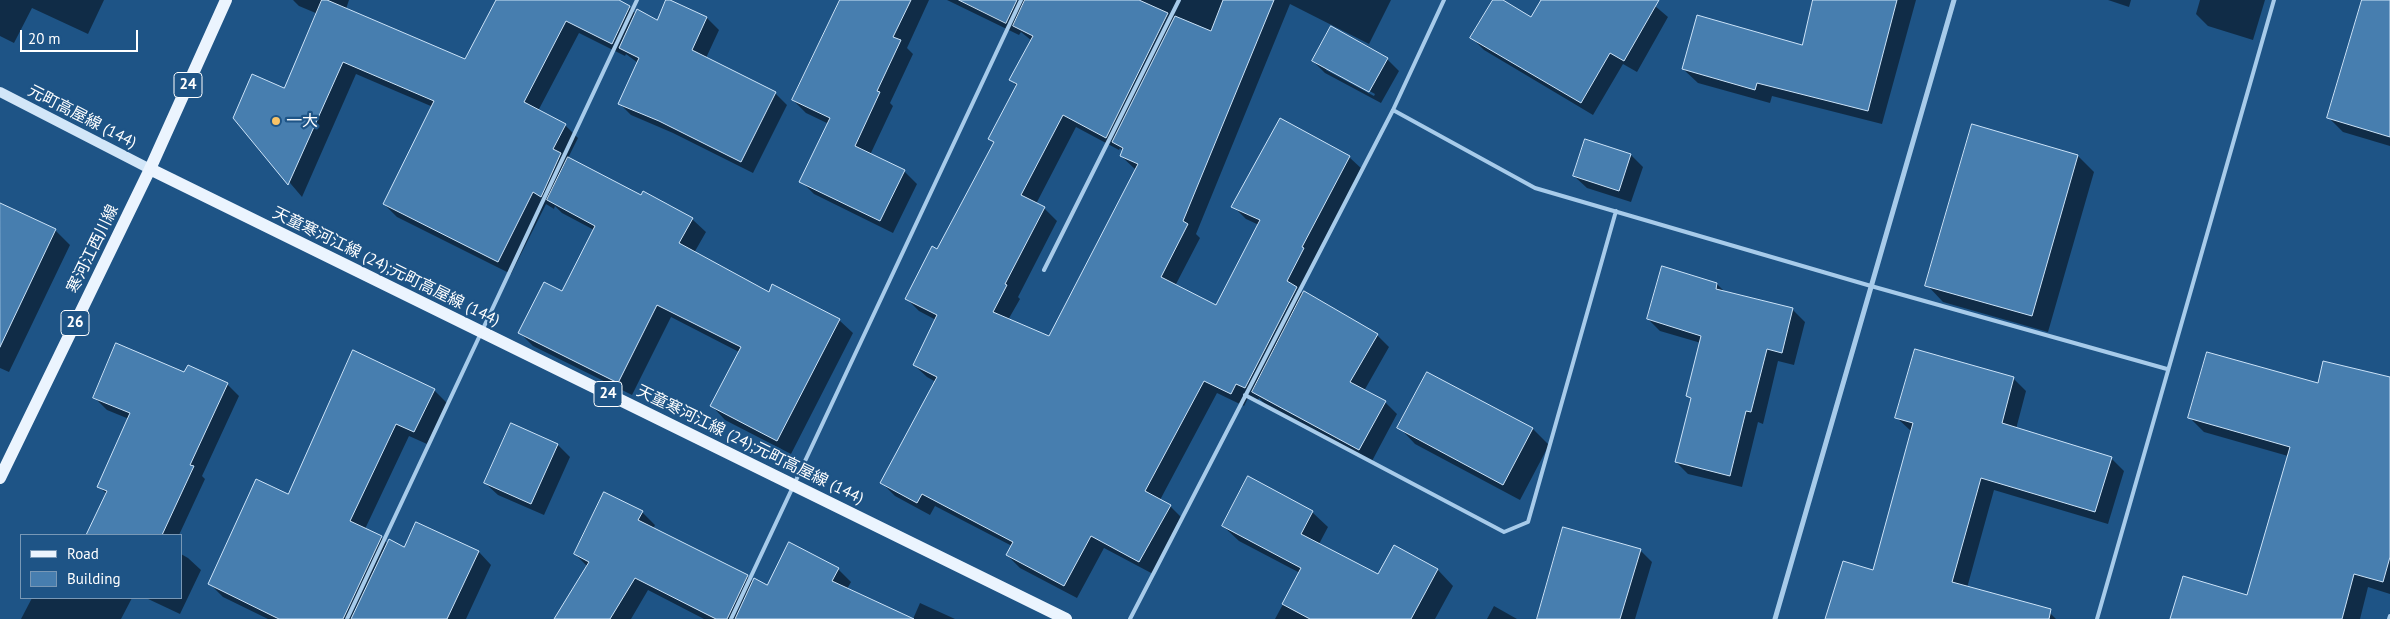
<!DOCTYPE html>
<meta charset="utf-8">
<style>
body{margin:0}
#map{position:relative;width:2390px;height:619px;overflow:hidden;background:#1e5486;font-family:"PT Sans",sans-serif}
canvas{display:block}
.legend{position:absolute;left:20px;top:534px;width:162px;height:65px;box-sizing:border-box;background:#1e5486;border:1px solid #7898b6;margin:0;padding:6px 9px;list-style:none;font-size:15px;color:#fff}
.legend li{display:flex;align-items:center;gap:10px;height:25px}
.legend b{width:25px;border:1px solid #7898b6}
.scale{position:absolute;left:20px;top:30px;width:118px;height:22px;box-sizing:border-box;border:2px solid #fff;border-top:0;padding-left:6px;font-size:15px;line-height:18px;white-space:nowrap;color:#fff;-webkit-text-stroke:4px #1e5486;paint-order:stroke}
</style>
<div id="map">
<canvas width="2390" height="619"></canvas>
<ul class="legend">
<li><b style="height:6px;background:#ebf4fe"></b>Road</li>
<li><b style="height:14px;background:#477eaf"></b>Building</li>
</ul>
<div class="scale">20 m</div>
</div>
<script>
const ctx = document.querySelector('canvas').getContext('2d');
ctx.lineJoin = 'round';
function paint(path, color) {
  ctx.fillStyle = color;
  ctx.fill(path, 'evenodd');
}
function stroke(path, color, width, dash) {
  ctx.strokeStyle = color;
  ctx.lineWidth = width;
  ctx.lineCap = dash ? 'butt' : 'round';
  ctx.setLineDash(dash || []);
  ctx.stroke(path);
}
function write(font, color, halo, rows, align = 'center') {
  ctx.font = font + ' "PT Sans","Noto Sans JP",sans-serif';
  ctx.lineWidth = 4.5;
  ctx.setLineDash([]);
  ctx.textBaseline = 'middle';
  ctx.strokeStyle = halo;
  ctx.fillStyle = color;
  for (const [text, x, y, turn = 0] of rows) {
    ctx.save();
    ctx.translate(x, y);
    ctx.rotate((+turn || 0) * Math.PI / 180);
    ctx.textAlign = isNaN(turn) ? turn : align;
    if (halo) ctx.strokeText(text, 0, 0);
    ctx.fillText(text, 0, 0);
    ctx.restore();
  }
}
paint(new Path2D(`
 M0 0H104L88 34 32 8 14 43 0 36Z
 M293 0H349L346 9 466 61 498 0H616L629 7 636 14 657 21 667 0 707 18 719 30 706 58 775 93 787 105 753 173 673 133 631 115 619 103 638 63 626 54 625 56 579 33 538 111 565 125 578 138 568 158 641 197 692 219 706 232 694 253 769 293 839 320 853 333 791 454 725 420 712 406 739 352 671 317 632 395 533 346 520 333 562 293 594 230 562 213 555 206 554 209 546 204 511 274 397 217 384 204 433 107 356 74 302 197 234 117 285 90 318 14 299 6Z
 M841 0H929L907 48 913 54 890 103 893 106 870 155 904 171 917 184 893 233 814 194 801 181 829 124 806 113 793 100Z
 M947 0H1391L1369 44 1290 4 1196 234 1200 238 1175 286 1217 307 1259 225 1246 219 1233 206 1349 157 1362 169 1300 292 1377 335 1389 347 1364 391 1385 402 1397 414 1372 461 1265 404 1259 398 1258 400 1249 396 1244 406 1217 393 1160 500 1170 506 1183 519 1153 574 1104 548 1077 598 1020 568 1007 555 1012 546 935 506 930 515 895 496 882 483 936 382 927 377 914 365 936 320 919 311 907 299 938 250 995 144 990 139 1017 86 1011 80 1032 41 1021 32 1019 35ZM1076 127 1119 150 1120 148 1123 151 1121 156 1136 170 1049 338 1008 320 1020 299 1018 297 1057 221 1044 208 1036 204Z
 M1495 0H1501L1532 19 1542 0H1648L1668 17 1637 72 1623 64 1593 115 1484 50 1472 38Z
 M1849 0H1916L1882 124 1772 96 1770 103 1698 83 1683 69 1803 47Z
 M2108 0H2131L2129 7Z
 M2200 0H2265L2253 40 2208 26 2196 14Z
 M2363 0H2390V146L2343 132 2329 118Z
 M1387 59 1399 71 1381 103 1325 73 1313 61ZM1326 67 1375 94 1374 96 1326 70Z
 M1631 155 1643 167 1631 202 1587 188 1574 176Z
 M2078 156 2094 172 2048 332 1943 302 1927 285Z
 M0 204 55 230 70 245 9 372 0 368Z
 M1717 284 1726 293 1793 310 1805 322 1794 365 1778 361 1763 424 1758 422 1742 487 1688 474 1676 462 1692 400 1688 396 1701 343 1660 331 1648 319Z
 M1428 373 1533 429 1549 445 1520 500 1415 444 1399 427Z
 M185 374 227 384 239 396 202 476 205 479 179 535H87L107 494 99 487 129 419 107 410 95 398Z
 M2013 378 2026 391 2016 429 2111 458 2124 471 2108 524 1994 490 1967 588 2046 609 2056 619H1826L1873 572 1912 432 1897 418Z
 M2390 379V594L2368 587 2360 619H2172L2248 596 2288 456 2204 432 2190 418 2319 385Z
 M434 390 447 403 427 444 409 436 365 529 381 537 388 544 405 548 417 523 479 552 491 565 466 619H268L223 597 210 584 289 496Z
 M558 445 570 457 544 515 498 495 485 483Z
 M642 512 655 525 653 529 747 576 754 583 768 586 838 569 851 582 847 589 911 619H704L648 590 631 619H556L587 566 575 554Z
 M1312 512 1328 527 1319 544 1378 576 1394 546 1438 570 1453 586 1435 619H1275L1300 573 1239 541 1223 526Z
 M1640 550 1652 562 1635 619H1538Z
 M181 554 188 558 201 570 180 614 146 598H181Z
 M32 598H132L121 619H21Z
 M920 603 955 619H913Z
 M1494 606 1517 619H1487Z`), '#0007');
const building = new Path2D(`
 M322 0H327L465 59 496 0H619L630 6 612 44 566 21 524 102 566 124 553 149 561 153 541 197 533 192 498 262 383 204 434 101 343 62 288 185 233 118 252 74 284 88Z
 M666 0H670L707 17 692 50 776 92 741 162 659 121 618 104 639 58 619 48 637 9 657 20Z
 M840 0H911L893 37 901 40 877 91 880 92 855 146 905 170 880 221 799 182 830 118 792 100Z
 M959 0H1017L1006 23Z
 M1025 0H1139L1168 13 1106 138 1063 115 1021 195 1045 207 1005 284 1007 285 993 312 1049 336 1138 164 1120 156 1123 148 1112 142 1175 16 1211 31 1223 0H1274L1183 221 1188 224 1161 277 1216 305 1260 220 1231 207 1280 118 1350 156 1302 247 1304 248 1287 281 1297 287 1245 388 1236 384 1231 394 1204 381 1145 491 1171 505 1139 562 1091 536 1064 586 1006 555 1013 542 922 494 917 503 880 483 937 377 913 365 937 315 905 299 932 246 937 249 994 142 988 139 1017 84 1009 80 1033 36 1013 26Z
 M1493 0H1503L1531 17 1541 0H1659L1624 61 1610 53 1581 103 1470 38Z
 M1813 0H1897L1868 111 1757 83 1755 90 1682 69 1697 15 1802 45Z
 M2362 0H2390V137L2327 118Z
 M1331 26 1388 58 1369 92 1312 61Z
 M1972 124 2078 155 2032 316 1925 286Z
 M1585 139 1631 154 1619 191 1573 176Z
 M568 157 641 195 643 191 693 218 679 243 769 292 772 284 840 319 777 441 710 406 741 347 657 305 618 383 518 333 544 282 562 291 595 226 547 200Z
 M0 203 56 229 0 347Z
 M1662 266 1717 283 1716 289 1793 308 1782 353 1767 349 1751 412 1746 411 1730 476 1675 462 1691 398 1686 396 1701 336 1647 319Z
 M1304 291 1378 334 1350 382 1386 401 1359 450 1252 392Z
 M116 343 184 372 188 365 228 383 190 465 194 466 162 535H86L107 491 97 487 130 413 93 398Z
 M1915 349 2014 377 2002 423 2112 457 2095 512 1981 478 1952 582 2051 609 2049 619H1825L1843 561 1873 570 1913 423 1895 418Z
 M353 350 435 389 414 432 396 424 350 521 382 536 343 619H279L208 584 256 479 288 494Z
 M2207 352 2318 383 2323 361 2390 377V557L2383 582 2354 574 2342 619H2170L2183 576 2247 595 2290 447 2188 418Z
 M1427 372 1533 428 1503 485 1397 428Z
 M511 423 558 444 531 504 484 483Z
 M1248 476 1313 511 1301 534 1378 574 1394 545 1438 569 1411 619H1310L1282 604 1301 568 1222 526Z
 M604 492 643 511 638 520 748 575 727 619H716L635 578 610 619H554L589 562 574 554Z
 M416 522 479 551 447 619H351L389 539 404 547Z
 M1563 527 1641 549 1620 619H1537Z
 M789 542 839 568 832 581 914 619H735L754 578 767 585Z`);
paint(building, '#477eaf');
stroke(building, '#cce3f8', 1);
stroke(new Path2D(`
 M1393 110 1535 188 1871 286 2167 369
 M1044 270 1179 0
 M1245 395 1504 532 1528 522 1616 211
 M347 619 637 0
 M731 619 1021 0
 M1130 619 1393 110 1444 0
 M2097 619 2274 0
 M2389 619 2390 616`), '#a7cbea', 4);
stroke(new Path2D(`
 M1775 619 1954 0`), '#a7cbea', 5);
stroke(new Path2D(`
 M0 92 150 169`), '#d2e6f8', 10);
stroke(new Path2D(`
 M150 169 1066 619
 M0 478 150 169 226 0`), '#ebf4fe', 12);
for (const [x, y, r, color] of [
 [276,121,5,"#f9c366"]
]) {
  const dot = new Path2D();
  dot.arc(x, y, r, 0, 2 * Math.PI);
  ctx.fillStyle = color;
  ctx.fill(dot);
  stroke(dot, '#1e5486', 2);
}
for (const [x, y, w] of [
 [188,85,28],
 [75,323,28],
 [608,394,28]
]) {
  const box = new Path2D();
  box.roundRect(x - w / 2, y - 12.5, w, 25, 4);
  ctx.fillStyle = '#1e5486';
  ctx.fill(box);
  stroke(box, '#fff', 1);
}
write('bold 15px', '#fff', null, [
 ["24",188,85],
 ["26",75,323],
 ["24",608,394]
]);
write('16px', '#fff', '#1e5486', [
 ["元町高屋線 (144)",82,117,27],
 ["寒河江西川線",93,249,-64],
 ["天童寒河江線 (24);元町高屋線 (144)",386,267,26],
 ["天童寒河江線 (24);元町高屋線 (144)",750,445,26]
]);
write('16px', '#fff', '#1e5486', [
 ["一大",286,121]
], 'left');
</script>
